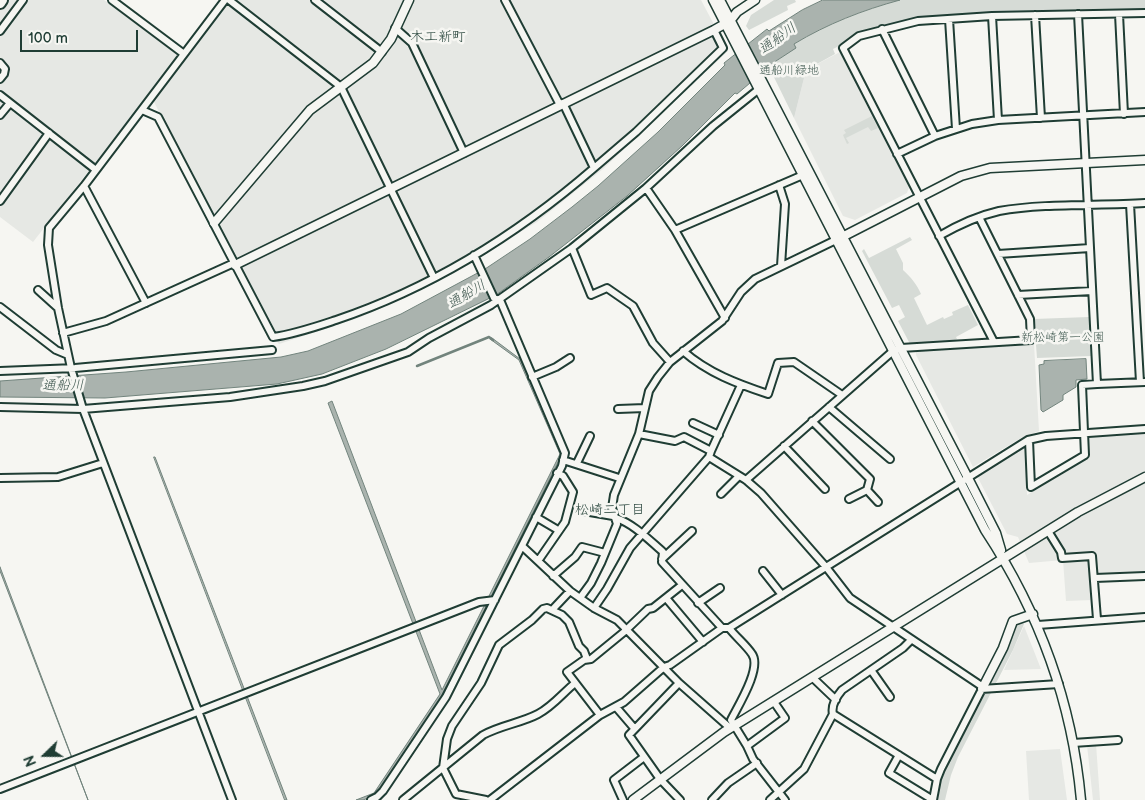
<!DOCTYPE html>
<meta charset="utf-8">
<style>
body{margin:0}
#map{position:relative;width:1145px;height:800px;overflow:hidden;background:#f6f6f2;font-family:"Balsamiq Sans",sans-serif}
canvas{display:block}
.north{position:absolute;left:20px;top:730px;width:50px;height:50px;-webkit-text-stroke:4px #f6f6f2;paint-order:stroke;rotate:248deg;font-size:14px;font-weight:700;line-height:20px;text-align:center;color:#1f3d34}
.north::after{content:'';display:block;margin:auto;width:18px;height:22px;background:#1f3d34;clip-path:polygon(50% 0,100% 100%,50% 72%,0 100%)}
.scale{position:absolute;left:20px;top:30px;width:118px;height:22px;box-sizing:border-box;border:2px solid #1f3d34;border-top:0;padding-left:6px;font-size:15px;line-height:18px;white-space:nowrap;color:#1f3d34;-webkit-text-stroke:4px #f6f6f2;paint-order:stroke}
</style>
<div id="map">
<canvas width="1145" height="800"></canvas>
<div class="north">N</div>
<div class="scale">100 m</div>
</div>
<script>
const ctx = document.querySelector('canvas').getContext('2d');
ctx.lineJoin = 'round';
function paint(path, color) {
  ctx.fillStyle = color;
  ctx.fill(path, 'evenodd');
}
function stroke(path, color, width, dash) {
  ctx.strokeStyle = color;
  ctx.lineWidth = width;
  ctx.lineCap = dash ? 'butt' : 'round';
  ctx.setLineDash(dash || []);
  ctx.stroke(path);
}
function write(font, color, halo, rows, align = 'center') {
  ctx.font = font + ' "Balsamiq Sans","Klee One",sans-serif';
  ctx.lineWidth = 5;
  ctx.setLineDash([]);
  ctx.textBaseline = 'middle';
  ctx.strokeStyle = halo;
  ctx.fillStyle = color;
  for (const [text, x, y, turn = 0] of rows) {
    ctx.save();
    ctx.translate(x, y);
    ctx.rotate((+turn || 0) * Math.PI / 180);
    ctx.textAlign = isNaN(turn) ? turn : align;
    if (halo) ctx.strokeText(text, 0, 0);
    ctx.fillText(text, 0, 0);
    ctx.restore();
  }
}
paint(new Path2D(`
 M0 0H104L179 56 33 242 0 217Z
 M230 0H701L728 51 603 169 537 222 442 279 361 317 279 344 273 337 153 100Z
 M840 52 909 187 907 193 855 220 843 216 794 118 806 70Z
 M1034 344 1039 431 1021 438 973 467 916 355V351Z
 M1145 434V572L1092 575V600L1066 601 1063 560 1029 563 1018 537 1007 534 977 476 1007 455 1022 446 1026 449 1027 495 1088 458V441L1089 438 1102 435Z
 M1024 626 1041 669 1004 670Z
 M1096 744 1100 800H1093L1087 745Z
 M1060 749 1067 800H1029L1026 751Z`), '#e6e8e4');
paint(new Path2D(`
 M774 0H795L796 2 787 6 788 10 749 30 746 26 751 15Z
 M900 0H1145V13L918 21 859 36 833 49 835 54 806 70 794 118 769 67 795 47 794 44C827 24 863 10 900 0Z
 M872 116 878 128 871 131 868 127 846 138 849 143 847 144 843 135 846 133 844 130Z
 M910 237 912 240 896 249 903 263V270C910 276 918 286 921 294L914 298 927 325 943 317 944 319 953 315 952 312 968 305 978 325 956 337 957 339 953 341 910 344 898 321 905 317 899 305 892 308 862 251 864 249 869 258Z
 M1089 317 1091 356 1037 358 1034 319Z
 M1022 621 1024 624 1013 650 958 757 951 775 945 800H936L944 769 1016 624Z`), '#d6dbd6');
const water = new Path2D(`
 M823 0H900C863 10 827 24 794 44L796 48 776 61 737 94 735 93 682 146 627 196 549 257 496 295 386 349 322 374 277 384 105 398 0 397V381L126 372 281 357 308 351 401 314 485 269 530 239 572 207 598 186 658 132 725 65 724 63 767 29 769 31 802 10Z
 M492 338 520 359 562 454 441 697 376 795 363 800H356L374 793 440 694 328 403 332 401 442 690 560 454 519 360 490 339Z
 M1086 359 1087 379 1076 380V387L1063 395V400L1043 412 1041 410 1039 365 1044 364V361Z
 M154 457H155L287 800H285Z
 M0 567 88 800 0 571Z`);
paint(water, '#aab3ae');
stroke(water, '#72847d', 1);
stroke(new Path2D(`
 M417 366 489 337 493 340`), '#72847d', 2.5);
const minor = new Path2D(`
 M112 0 184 54
 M225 0 84 186 49 228 48 245 58 308 71 368 83 409 232 800
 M229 0 341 87 434 278
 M315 0 382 52
 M505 0 560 105
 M1078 14 1097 384 1145 382
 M1119 14 1124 114
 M1035 15 1041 118
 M992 16 998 120
 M949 19 956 129
 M395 28 412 43 464 153
 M882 29 935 136
 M0 31 23 0
 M0 63 5 69 4 74 0 79
 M0 95 96 170
 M142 110 158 117 273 337C295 334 315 327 336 320 431 288 519 233 594 168L563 103
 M0 115 10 103
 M897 154 935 136 972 124 998 120 1145 112
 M594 168 636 132 723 48 714 30
 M779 185 785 204 781 266
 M84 186 146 303
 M646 188 713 126 759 89
 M0 201 49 133
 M1130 204 1140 382
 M675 230 803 175
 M939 236C958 225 977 216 999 211 1045 203 1098 206 1145 203
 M572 248 591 295 607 288 633 306 653 343 670 362
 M998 254 1090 248
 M38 290 58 308
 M1018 295 1092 291
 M0 307 56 350 68 355
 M63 333 106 321 234 263
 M994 342 843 48 859 36 918 21 992 16 1145 13
 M683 351C708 373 738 384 768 394L778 363 794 362 842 395
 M0 371 75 368 272 350
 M532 377 556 367 570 358
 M0 407 83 409 230 397 303 386 325 381 408 352 429 338 491 305 572 248 646 188 675 230 725 318
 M829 407 890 459
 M618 409 645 408
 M812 421 870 479 867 490 878 502
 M693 423 719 435
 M639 434 675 441 684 437 711 451 709 457 746 480 761 493 826 567 850 598 983 687 941 769 937 779 933 800
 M1029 440 1031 487 1085 455 1082 385 1097 384
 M784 446 825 489
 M711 451 741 385
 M563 460 619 478
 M577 463 590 436
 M0 478 58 477 103 463
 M746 480 893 351 901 348 1031 340 1030 319 979 217
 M721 494 739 476
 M849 499 867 490
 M584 511 613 516
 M536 517 558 530
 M616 518C634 524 649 540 663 552L662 562 722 628
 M1048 531 1061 552 1062 558 1092 556 1097 619
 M522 546 570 591 594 608 617 620 679 683 730 728
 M662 559 692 531
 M538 561 565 522 573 492 563 476 557 473
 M763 571 782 595
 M553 576 575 557 582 547 605 553
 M1095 578 1145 576
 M580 598 591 583 601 563 617 524 612 508 614 495 639 434 649 391 658 377 670 362 722 321 741 292 755 279 840 238
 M666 598 703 642
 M698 603 720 588
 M594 608 607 589 630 548 709 457
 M553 609 570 591
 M1038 625 1145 617
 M729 628 1028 440 1046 436 1145 429
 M871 670 890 697
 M813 678 836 700
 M679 683 629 735 660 779 680 800
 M981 689 1059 684
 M616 707 634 728
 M833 714 937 779
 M600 715 567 672 584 660 591 659 624 632 648 609 653 608 682 585
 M1073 743 1118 740
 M747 746 785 718 774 702
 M899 755 889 773 933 800
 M0 789 479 602 495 600
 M371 800 377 797 383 791 446 697 562 466 565 453 500 300 494 298 474 255
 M403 800 483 735C501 725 521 723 538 714 552 707 563 693 575 683
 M486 800 456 794 443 768 447 739 452 726 481 683 499 645 532 620 543 609 547 608 562 615 569 622 579 646 584 651 587 659
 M490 800 600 715 624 702 664 667 670 665 722 628H729C736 637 746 645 752 654 762 668 738 706 731 720L747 746 753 759 785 800
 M623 800 614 780 644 757
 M712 800 728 783 757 763
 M770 800 804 769 833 714C831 706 837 696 842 690L903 648 911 640`);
const tertiary = new Path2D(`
 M713 0 985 530C1039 612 1072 701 1081 800
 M720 0 966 474 996 533 1001 550
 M214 223 310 110 373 63 391 39 409 0
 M844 236 961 176 990 168 1145 160
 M235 265 714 30 730 21 737 12 755 0
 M983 687 1003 648 1013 621 1033 614
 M633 800 724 732 1078 512 1145 477`);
const trunk = new Path2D(`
 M0 3 2 0`);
stroke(minor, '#1f3d34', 10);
stroke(tertiary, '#1f3d34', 11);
stroke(trunk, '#1f3d34', 14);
stroke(minor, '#f6f6f2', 6);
stroke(tertiary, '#f6f6f2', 8);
stroke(trunk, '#f6f6f2', 10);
write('12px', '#445d54', '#f6f6f2', [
 ["通船川緑地",789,71],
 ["新松崎第一公園",1063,338]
]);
write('14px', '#1f3d34', '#f6f6f2', [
 ["木工新町",438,37],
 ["松崎二丁目",610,510]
]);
write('italic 14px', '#425a52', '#f6f6f2', [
 ["通船川",778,39,-36],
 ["通船川",467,295,-31],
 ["通船川",63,386,-1]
]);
</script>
